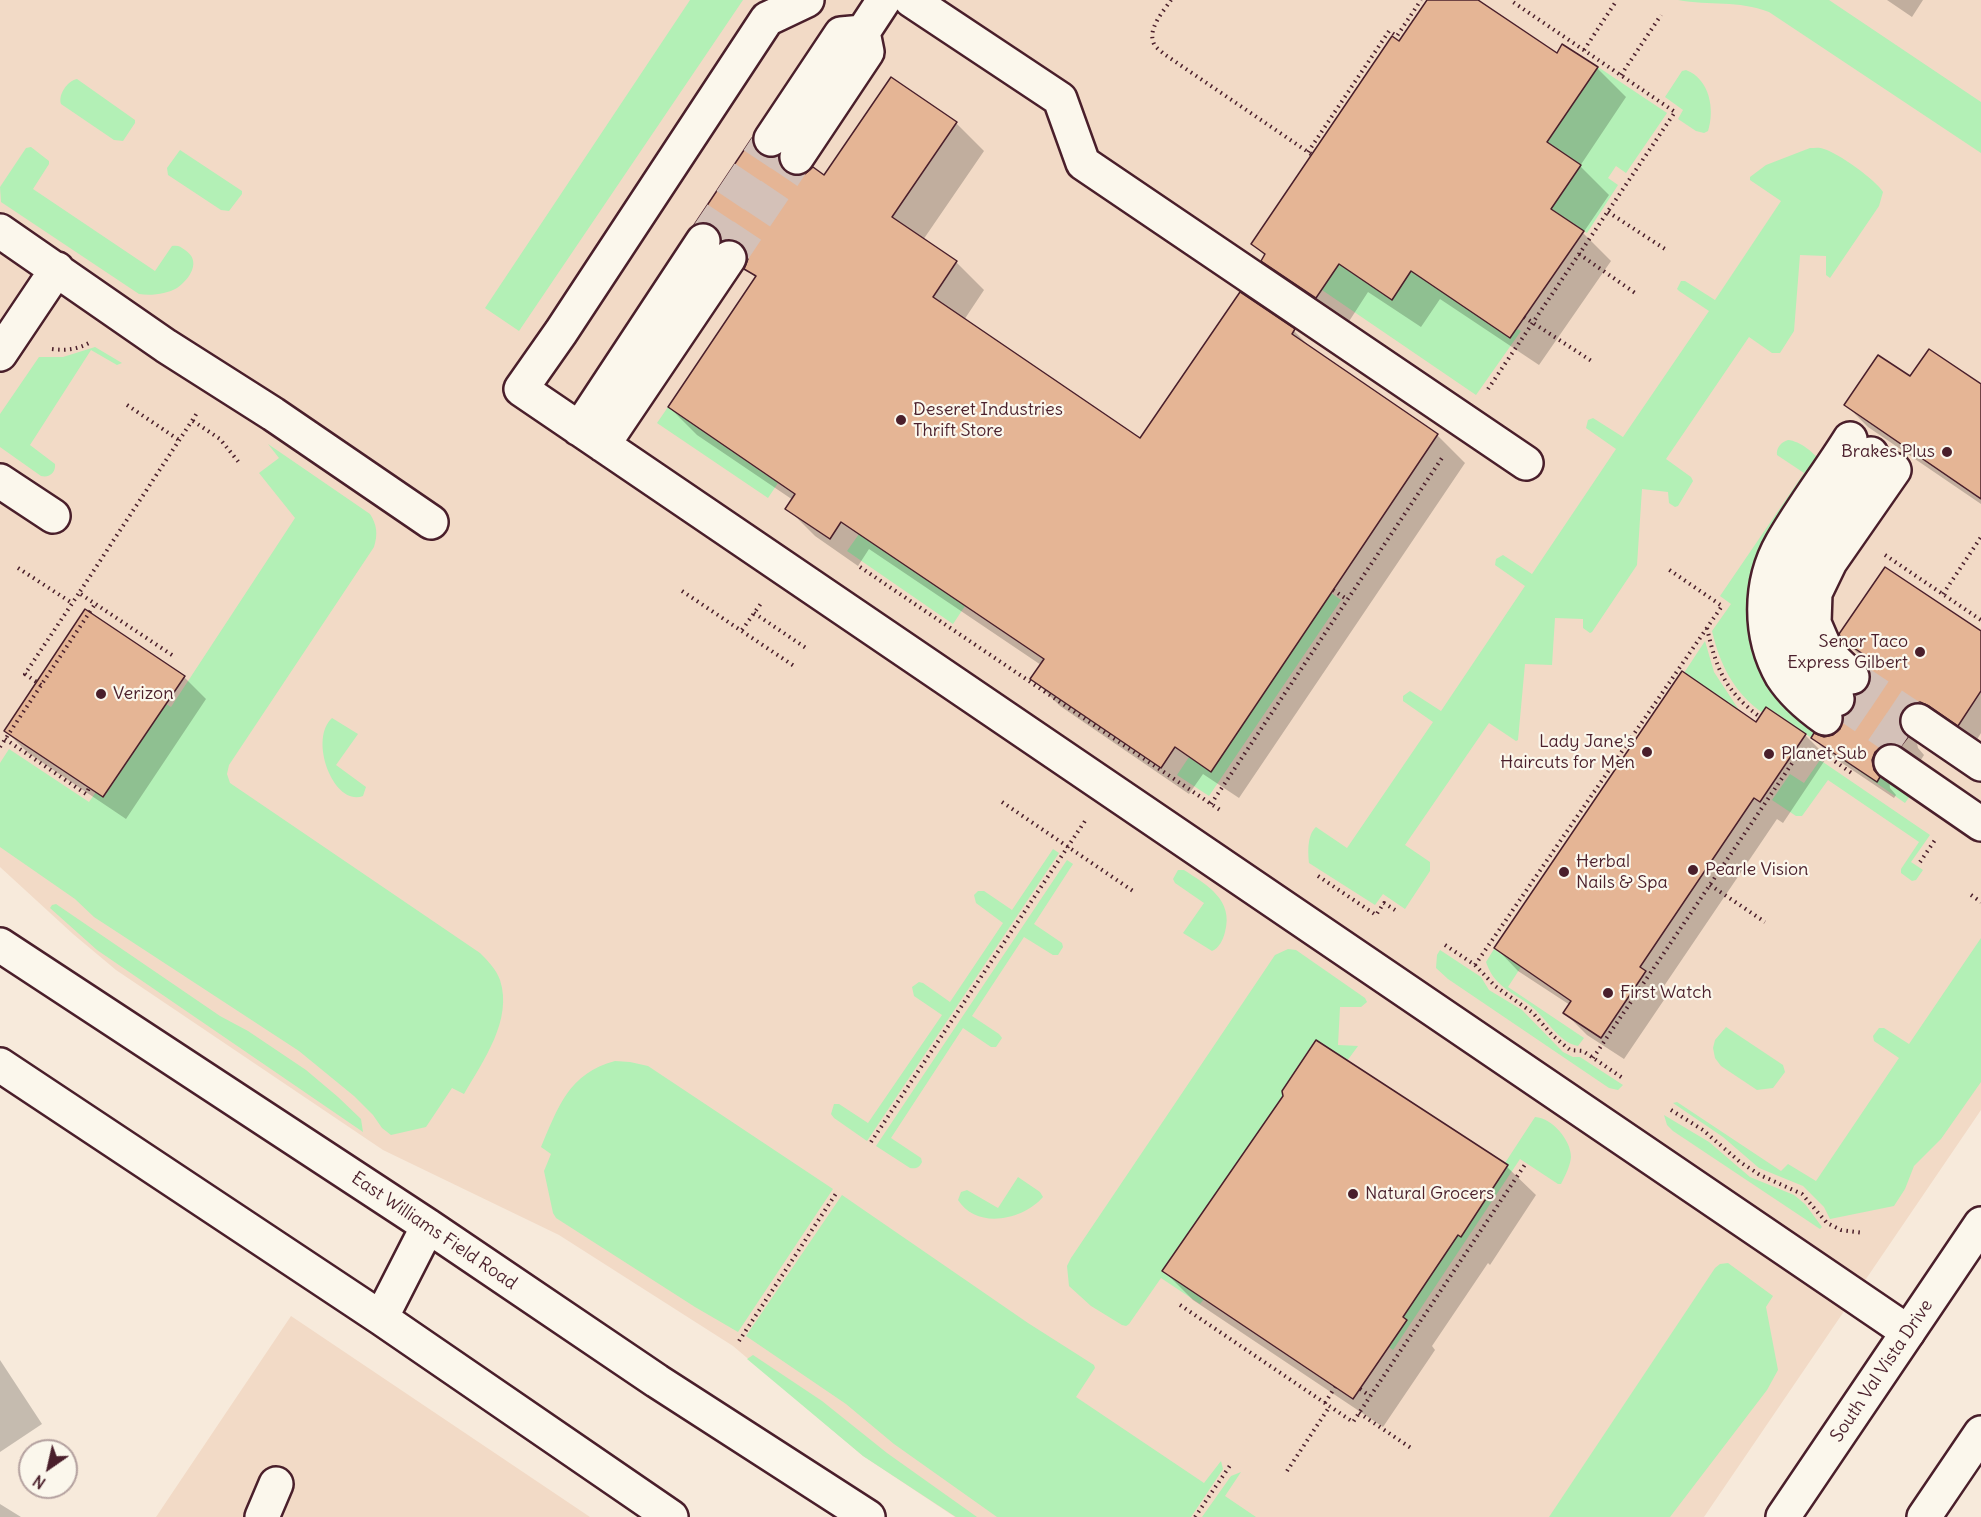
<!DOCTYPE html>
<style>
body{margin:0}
#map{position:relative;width:1981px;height:1517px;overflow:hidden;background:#f7eadb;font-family:Delius,sans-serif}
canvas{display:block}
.north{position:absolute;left:18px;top:1439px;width:60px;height:60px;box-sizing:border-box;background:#fbf7ec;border:2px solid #b4a19f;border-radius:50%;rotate:214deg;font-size:16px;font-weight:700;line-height:24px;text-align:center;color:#4a1f2b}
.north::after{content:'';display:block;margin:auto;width:21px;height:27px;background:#4a1f2b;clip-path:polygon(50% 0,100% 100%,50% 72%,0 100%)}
</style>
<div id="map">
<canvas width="1981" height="1517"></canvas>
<div class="north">N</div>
</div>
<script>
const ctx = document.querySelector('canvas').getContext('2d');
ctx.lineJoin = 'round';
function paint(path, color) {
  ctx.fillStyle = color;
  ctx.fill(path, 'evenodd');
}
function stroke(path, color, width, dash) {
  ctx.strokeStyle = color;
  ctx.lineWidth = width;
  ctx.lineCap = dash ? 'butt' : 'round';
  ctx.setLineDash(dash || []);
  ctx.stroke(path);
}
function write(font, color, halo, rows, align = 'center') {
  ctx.font = font + ' Delius,sans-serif';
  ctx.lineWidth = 4.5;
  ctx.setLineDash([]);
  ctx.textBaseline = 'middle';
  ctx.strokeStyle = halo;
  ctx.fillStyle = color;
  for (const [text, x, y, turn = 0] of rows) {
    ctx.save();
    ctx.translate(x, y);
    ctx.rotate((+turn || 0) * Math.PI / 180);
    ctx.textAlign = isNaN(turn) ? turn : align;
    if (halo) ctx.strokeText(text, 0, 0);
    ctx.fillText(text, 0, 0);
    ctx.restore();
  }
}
paint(new Path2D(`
 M0 0H1981V1110L1704 1517H955L863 1456 733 1346 559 1235 383 1150 116 970 73 934 0 867Z
 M291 1316 590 1517H156Z`), '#f2dac6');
paint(new Path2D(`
 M690 0H743L519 331 485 308Z
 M1678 0H1829L1981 102V153L1769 12C1738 0 1710 6 1678 0Z
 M1598 67 1667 113 1626 173 1616 166 1608 178 1618 185 1587 233 1551 209 1581 165 1534 133 1563 89 1577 98Z
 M1686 70C1710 79 1715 110 1708 131L1704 133 1696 131 1678 119 1683 110 1665 97 1682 71Z
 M77 79 135 120V123L123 141 114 140 61 104C58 95 67 81 77 79Z
 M31 147 49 161V164L33 189 155 271 172 246C178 245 180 246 185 250 202 261 190 279 177 288 167 294 151 296 139 294L1 202 0 187 26 148Z
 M1810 148C1814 148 1820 147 1824 149 1838 153 1876 180 1883 192L1879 206 1830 278 1826 275V256L1800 255 1794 331 1780 353H1772L1749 337 1666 459 1691 477 1693 481 1678 506 1675 507 1669 503 1668 492 1642 489 1637 565 1592 632 1590 633 1583 628V619L1555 618 1552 665 1525 664 1518 740 1516 741 1489 723 1405 845 1430 862V871L1405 909 1383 894 1375 905 1309 863C1308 852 1307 835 1316 827L1347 848 1433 722 1403 701V696L1410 691 1441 711 1525 586 1495 565 1496 559 1503 555 1532 574 1616 449 1586 428 1588 420 1593 418 1623 437 1709 311 1679 291 1677 289 1681 281H1685L1715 300 1781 201 1750 180V177L1766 165Z
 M180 150 242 191V194L229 211 221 210 168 175 167 168Z
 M1339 264 1392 300 1411 271 1521 331 1476 395 1322 290Z
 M95 347 122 363 117 365 91 350 30 445 55 464C56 472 50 478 41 476L0 447V414L39 357H63Z
 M668 407 778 483 768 498 657 423Z
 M1788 440C1800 441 1815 453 1821 463L1811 726 1912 793 1905 803 1767 707 1763 713C1734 693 1720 665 1712 631L1731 604 1720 596 1804 473 1777 455C1776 448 1781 442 1788 440Z
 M268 444 370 514C377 525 378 534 374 547L229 765 227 774 230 783 480 953C488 961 496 969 500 980 513 1020 483 1061 464 1094L452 1088 426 1127 391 1135 382 1128 373 1115 354 1096 299 1051 94 917 75 899 0 847V763L9 749 89 802 96 792 104 797 166 704 171 707 295 518 259 473 279 458Z
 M859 534 965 606 953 624 847 551Z
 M1331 593 1341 600 1209 796 1177 775 1189 757 1210 771Z
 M1705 641 1714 672 1739 710 1684 673Z
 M332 718 358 734 336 765 366 787 363 796C334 807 308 740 332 718Z
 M1820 760 1930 835 1911 862 1923 870 1916 880 1912 881 1901 873V869L1919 842 1828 780 1802 816H1796L1772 800 1790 774 1804 783Z
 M1053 849 1059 853 867 1141 834 1118 831 1114 834 1104H839L868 1123 942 1015 914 996 912 987 919 982 923 983 950 1002 1003 923 976 903 974 895 978 891H984L1012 910Z
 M1067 860 1073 864 1034 924 1062 943 1063 947 1058 955H1053L1024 937 972 1016 999 1034 1002 1038 996 1047H991L963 1028 891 1138 921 1158 922 1162C919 1168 916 1169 910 1168L876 1146Z
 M1178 870H1184C1207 885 1234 900 1225 932 1223 940 1219 948 1212 951L1183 933 1204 903 1175 883 1173 879Z
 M56 904 220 1016 248 1031 306 1070 338 1097 361 1119 363 1132 97 950 50 908 52 905Z
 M1981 938V1082L1941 1139 1914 1166 1905 1189 1894 1206 1830 1219 1824 1207 1803 1186 1759 1168 1723 1137 1673 1103 1677 1102 1781 1171 1788 1164 1816 1181 1899 1058 1874 1041 1873 1036 1879 1028H1884L1909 1044Z
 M1288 949 1296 950 1365 998 1367 1002 1361 1007H1340L1338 1045 1358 1046 1347 1061 1315 1040 1282 1091 1283 1096 1163 1271 1204 1299 1200 1304 1161 1278 1129 1324 1126 1326 1122 1325 1091 1306 1069 1286 1067 1266 1071 1258 1275 955Z
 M1494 949 1521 967 1508 987 1584 1038 1578 1046C1558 1042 1547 1019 1532 1007 1522 998 1507 992 1498 982 1492 976 1489 970 1486 962Z
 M1440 950 1481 977 1489 990 1522 1010 1563 1052 1573 1057H1580L1623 1085 1618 1090 1609 1088 1448 979 1436 968 1437 955Z
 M1726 1027 1783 1065 1785 1072 1773 1088 1757 1090 1721 1066 1715 1058 1713 1048 1715 1040Z
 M615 1061 630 1062 648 1066 833 1189 738 1332 695 1307 556 1218 553 1213 544 1171 551 1154 541 1147C558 1107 569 1073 615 1061Z
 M1664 1115 1709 1142 1750 1177 1794 1195 1805 1204 1822 1227 1820 1229 1673 1131 1667 1125Z
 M1535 1117C1552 1118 1571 1140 1571 1157 1570 1167 1565 1176 1561 1184H1558L1520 1159 1393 1350 1389 1347 1407 1320 1403 1317 1458 1235 1461 1237 1508 1166 1505 1163Z
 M1018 1177 1040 1192 1043 1197C1023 1220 977 1230 958 1200L961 1192 967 1190 998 1208Z
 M842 1195 1028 1323 1094 1365 1095 1368 1076 1397 1204 1483 1221 1461 1223 1469 1191 1517H997L894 1444 846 1404 746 1336Z
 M1728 1263 1773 1296 1766 1307 1778 1370 1767 1390 1670 1517H1549L1715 1268 1720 1264Z
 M753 1355 822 1401 887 1453 977 1517H956L863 1456 747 1359Z
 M1241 1472 1225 1496 1256 1517H1202L1231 1476Z`), '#b3f0b6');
paint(new Path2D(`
 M1428 0H1476L1557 55 1563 46 1597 68 1626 97 1580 166 1609 195 1583 233 1611 261 1539 365 1440 299 1421 327 1368 292 1346 326 1291 289 1263 261 1265 256 1253 244 1399 43Z
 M1887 0H1923L1912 17Z
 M956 123 984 151 923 240 956 262 984 290 964 320 1141 440 1240 294 1294 331 1317 354 1437 435 1465 463 1239 798 1203 774 1189 794 1060 706 1032 678 1041 665 869 549 858 566 815 536 787 508 793 500 697 435 669 407 756 278 746 268 747 265 732 250 723 252 695 225 753 140 771 159 778 158 797 177H824Z
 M1911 378 1981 386V504L1868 427 1846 405Z
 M1981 632V733L1976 741 1916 738 1918 748 1924 755 1919 763 1889 778 1890 788 1896 795 1894 798 1830 755 1813 738 1834 736 1841 730 1872 682 1871 671 1865 660 1843 639Z
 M184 677 206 699 126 819 28 753 6 731Z
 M1757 724 1805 735 1827 757 1783 823 1777 819 1662 989 1668 994 1624 1059 1587 1035 1565 1013 1570 1005 1518 971 1496 948Z
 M1316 1042 1507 1167 1536 1195 1490 1265 1488 1263 1432 1346 1435 1350 1383 1427 1193 1300 1164 1271 1284 1097Z
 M0 1360 42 1424 0 1452Z
 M0 1504 21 1517H0Z`), '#0003');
const building = new Path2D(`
 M1427 0H1478L1557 53 1562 44 1598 67 1547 142 1581 165 1551 209 1584 231 1510 338 1411 271 1392 300 1339 264 1316 298 1261 261 1265 254 1251 244 1392 36 1399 41Z
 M891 77 957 122 892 217 957 261 933 297 1140 438 1240 292 1295 329 1292 334 1438 434 1211 772 1175 747 1161 768 1030 679 1044 659 841 522 830 539 785 509 795 494 668 407 756 276 744 269 748 259 746 249 740 243 731 239 722 241 719 232 713 225 704 222 694 225 752 138 754 147 760 154 769 158 778 156 781 166 787 173 795 176 805 174 813 167 824 175Z
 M1929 349 1981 384V499L1844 405 1878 355 1910 376Z
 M1885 567 1981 631V691L1958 726 1929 706 1920 702 1910 704 1903 710 1899 720 1901 730 1908 737 1901 746 1893 743 1884 745 1875 752 1872 760 1874 770 1880 777 1877 782 1811 738 1814 733 1824 737 1833 735 1840 729 1843 717 1851 711 1855 703V695L1865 690 1870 682V671L1863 661 1866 656 1842 640 1839 634Z
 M85 609 185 676 103 797 4 731Z
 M1682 671 1756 722 1766 707 1806 734 1760 802 1754 798 1640 967 1646 971 1601 1038 1563 1013 1571 1001 1494 948Z
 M1316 1040 1508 1165 1461 1237 1458 1235 1403 1317 1407 1320 1353 1399 1162 1271 1283 1096 1282 1091Z`);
paint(building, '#e5b595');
stroke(building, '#4a1f2b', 1.5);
stroke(new Path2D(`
 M703 241 771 139
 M729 258 797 157
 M1852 677 1918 721
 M1837 699 1903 744`), '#d4c1b8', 33, [33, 16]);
const minor = new Path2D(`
 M807 0 767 19 561 332 521 389 1908 1332
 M911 0 1060 99 1083 163 1526 463
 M771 139 841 34 863 32
 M797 157 867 52 863 32 884 0
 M0 231 166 346 273 414 431 522
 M0 354 57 269
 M579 429 703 241
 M603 445 729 258
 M0 481 53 516
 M1852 677 1827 653 1814 623 1815 593 1830 562 1894 470
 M1837 699 1813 679 1795 646 1789 612 1796 570 1808 547 1871 454
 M1825 718C1808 706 1793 693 1782 676 1759 636 1759 583 1782 543 1802 508 1828 474 1850 439
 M1918 721 1981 764
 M1891 762 1981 824
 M262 1517 276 1484`);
const major = new Path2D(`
 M0 945 428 1226 657 1381 868 1517
 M0 1065 381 1318 671 1517
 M381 1318 428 1226
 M1783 1517 1981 1224
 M1924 1517 1981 1433`);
stroke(minor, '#4a1f2b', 38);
stroke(major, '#4a1f2b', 38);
stroke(new Path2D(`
 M1171 0C1163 12 1147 29 1154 44 1156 48 1161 51 1164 54L1311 154
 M1584 50 1617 0
 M1621 75 1661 15
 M1308 152 1389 31 1397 36 1421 0
 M1608 212 1668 251
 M1579 254 1638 295
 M1524 317 1593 362
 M52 349C67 351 78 349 91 342
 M1488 389 1675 112 1510 0
 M127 405 179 440
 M193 421 220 439 241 465
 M1885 555 1981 620
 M860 567 1223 812
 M18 568 72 603
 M1333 590 1348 600
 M682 591 794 666
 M1943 594 1981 537
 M754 613 806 648
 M1707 628C1716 669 1726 692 1760 717
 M742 630 762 602
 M172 655 79 593 197 413
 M41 685 25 674 79 593
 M5 739 86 794 89 788
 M0 747 95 604
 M1830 758 1853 774
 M1002 802 1133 891
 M1211 804 1444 455
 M1920 862 1935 840
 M1318 876 1376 915 1384 903 1395 910
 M1710 885 1765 922
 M1971 895 1981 902
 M1445 945 1475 965 1495 986 1533 1013 1552 1035 1570 1050 1583 1051 1624 1079
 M1475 965 1722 606 1668 569
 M1593 1058 1801 750
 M1671 1110 1703 1130 1740 1162 1760 1175 1802 1194 1827 1223 1841 1230 1864 1233
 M871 1142 1085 821
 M1180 1305 1353 1422 1526 1163
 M739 1341 837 1192
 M1360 1389 1370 1396
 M1325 1403 1335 1387
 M1359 1413 1411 1448
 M1287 1471 1330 1406
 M1195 1517 1231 1464`), '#4a1f2b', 4, [1.5, 4.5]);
stroke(minor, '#fbf7ec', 33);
stroke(major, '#fbf7ec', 33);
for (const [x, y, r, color] of [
 [901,420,6,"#4a1f2b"],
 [1947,452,6,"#4a1f2b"],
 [1920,652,6,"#4a1f2b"],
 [101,694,6,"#4a1f2b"],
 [1647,752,6,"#4a1f2b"],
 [1769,754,6,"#4a1f2b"],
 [1693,870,6,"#4a1f2b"],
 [1564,872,6,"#4a1f2b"],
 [1608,993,6,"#4a1f2b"],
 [1353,1194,6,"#4a1f2b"]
]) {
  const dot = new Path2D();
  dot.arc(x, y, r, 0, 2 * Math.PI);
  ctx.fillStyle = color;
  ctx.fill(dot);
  stroke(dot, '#fbf7ec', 2);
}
write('18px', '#4a1f2b', '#fbf7ec', [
 ["Deseret Industries",913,410],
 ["Thrift Store",913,431],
 ["Brakes Plus",1935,452,"right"],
 ["Senor Taco",1908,642,"right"],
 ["Express Gilbert",1908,663,"right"],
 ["Verizon",113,694],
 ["Lady Jane's",1635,742,"right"],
 ["Haircuts for Men",1635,763,"right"],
 ["Planet Sub",1781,754],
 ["Herbal",1576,862],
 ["Nails & Spa",1576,883],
 ["Pearle Vision",1705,870],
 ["First Watch",1620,993],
 ["Natural Grocers",1365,1194]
], 'left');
write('18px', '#4a1f2b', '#fbf7ec', [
 ["East Williams Field Road",434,1231,34],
 ["South Val Vista Drive",1882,1371,-56]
]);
</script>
